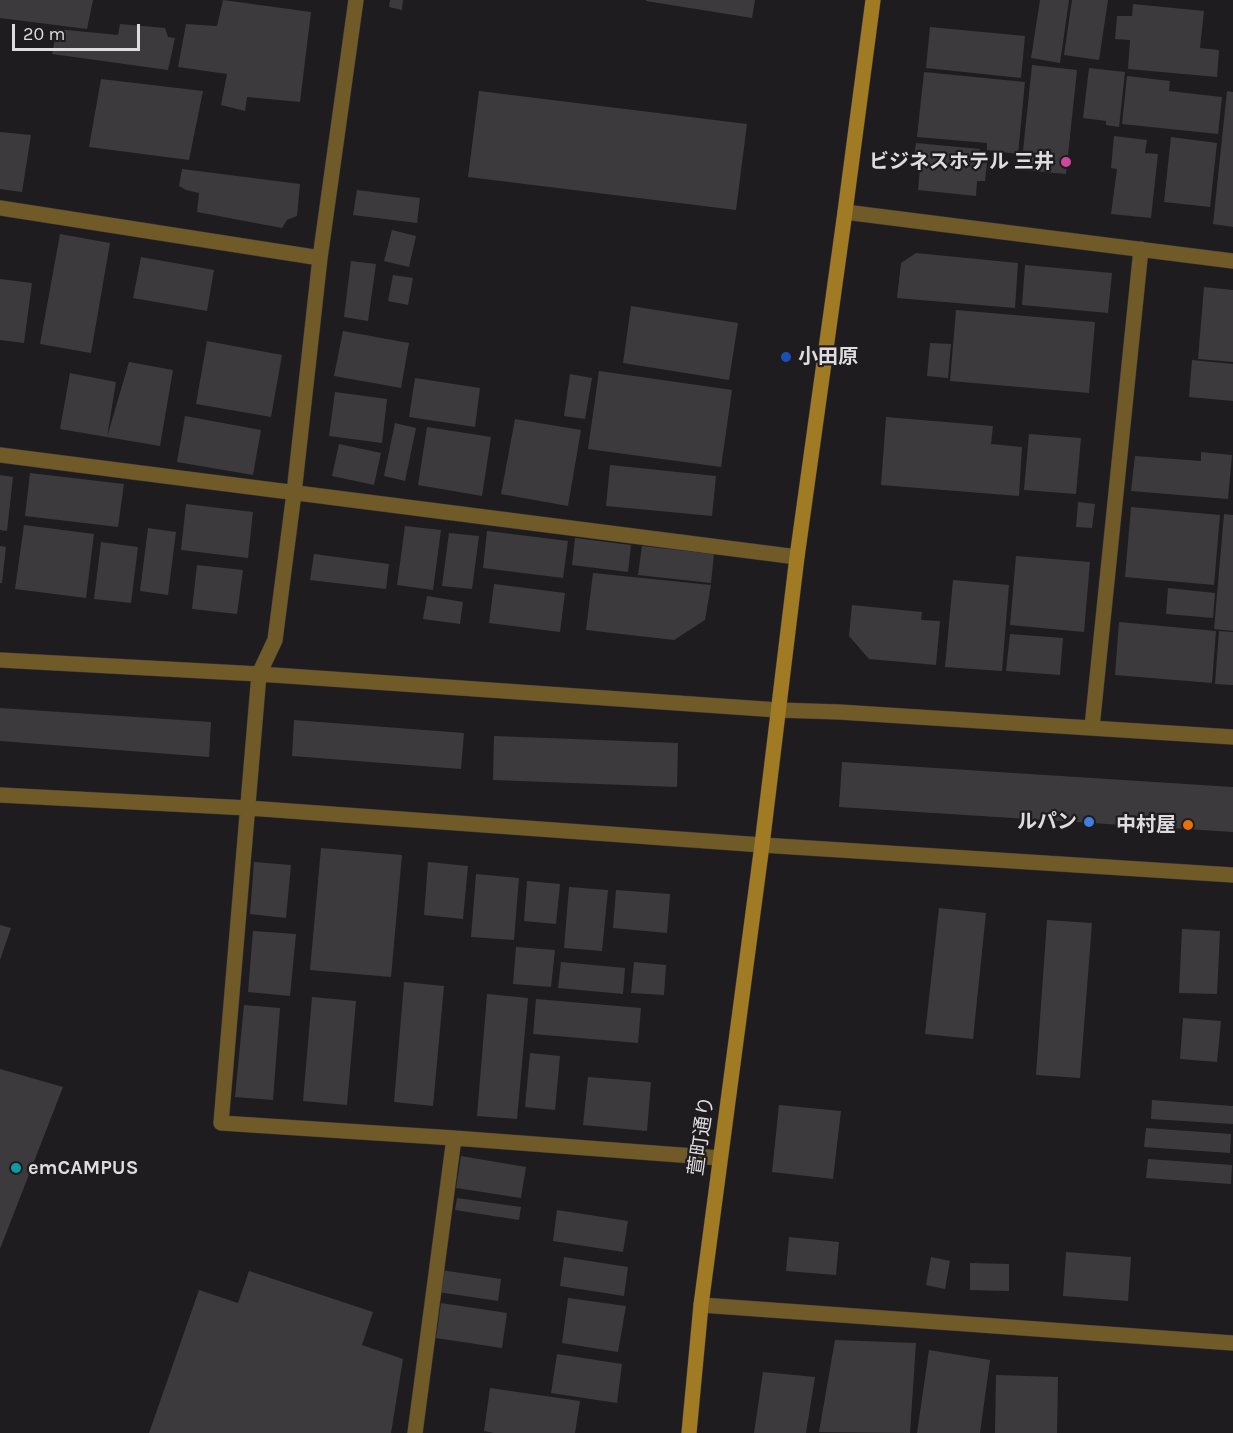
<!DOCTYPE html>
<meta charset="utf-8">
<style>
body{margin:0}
#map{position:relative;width:1233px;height:1433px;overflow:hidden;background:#1f1c1f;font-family:Karla,sans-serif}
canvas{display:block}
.scale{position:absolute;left:12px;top:24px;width:128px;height:27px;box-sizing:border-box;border:3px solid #dedcde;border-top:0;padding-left:8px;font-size:18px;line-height:21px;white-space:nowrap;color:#dedcde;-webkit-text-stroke:4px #1f1c1f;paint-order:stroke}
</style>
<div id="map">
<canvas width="1233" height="1433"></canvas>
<div class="scale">20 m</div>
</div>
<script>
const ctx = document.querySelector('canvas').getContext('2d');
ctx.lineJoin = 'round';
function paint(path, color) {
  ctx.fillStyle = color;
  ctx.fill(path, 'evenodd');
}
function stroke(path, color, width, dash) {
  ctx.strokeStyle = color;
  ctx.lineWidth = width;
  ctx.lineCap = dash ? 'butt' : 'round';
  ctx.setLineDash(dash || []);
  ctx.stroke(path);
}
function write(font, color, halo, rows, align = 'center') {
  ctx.font = font + ' Karla,"Noto Sans JP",sans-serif';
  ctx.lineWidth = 4.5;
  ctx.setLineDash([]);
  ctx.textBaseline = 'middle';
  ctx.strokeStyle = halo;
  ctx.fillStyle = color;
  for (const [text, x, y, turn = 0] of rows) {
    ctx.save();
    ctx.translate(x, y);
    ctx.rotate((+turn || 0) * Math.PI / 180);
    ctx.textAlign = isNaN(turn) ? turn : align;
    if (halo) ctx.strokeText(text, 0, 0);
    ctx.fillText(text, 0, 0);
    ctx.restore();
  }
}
paint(new Path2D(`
 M0 0H93L87 29 0 18Z
 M223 0 311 12 300 102 247 97 245 111 221 105 227 74 178 67 186 24 217 26Z
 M390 0H403L402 10 389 7Z
 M646 0H755L752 18 646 1Z
 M1040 0H1069L1060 63 1031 58Z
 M1072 0H1108L1099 60 1064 55Z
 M1133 4 1204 11 1200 48 1219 50 1217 77 1128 69 1130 40 1115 39 1117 16H1132Z
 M120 24 165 28 168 37 175 38 168 70 52 54 57 29 118 35Z
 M930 27 1025 36 1021 78 926 68Z
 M1032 65 1077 70 1066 174 1021 170Z
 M1089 68 1125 72 1119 127 1106 125V121L1083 118Z
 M924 72 1025 82 1018 154 987 150V143L917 137Z
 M1127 76 1170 81 1169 91 1222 97 1218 134 1122 124Z
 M101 79 203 91 189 160 89 147Z
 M479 91 747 124 736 210 468 177Z
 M1227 91 1233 92V227L1213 224Z
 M0 132 31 135 22 192 0 189Z
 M1114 136 1147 140 1145 153 1158 154 1151 218 1111 214 1117 169 1111 168Z
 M1171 137 1217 143 1210 207 1164 202Z
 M916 143 980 149 979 163H987L985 181H977L976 196 918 190 920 166 913 165Z
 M182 169 300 184 297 216 287 220 282 228 197 212 199 193 186 190 179 186Z
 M357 190 420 198 417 223 353 215Z
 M392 230 416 236 409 267 384 261Z
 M60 234 110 243 91 353 40 344Z
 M916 253 1018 263 1015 308 897 298 901 263Z
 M141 257 214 270 207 311 133 298Z
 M351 261 376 264 368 321 344 317Z
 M1025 265 1112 273 1108 313 1022 305Z
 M393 275 413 278 408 305 388 301Z
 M0 279 32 283 24 343 0 340Z
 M1204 287 1233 290V362L1198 359Z
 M631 306 738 323 729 380 623 363Z
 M956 310 1095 322 1089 393 950 381Z
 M343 331 409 343 401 388 334 376Z
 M207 341 282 355 271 417 196 404Z
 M930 343 951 344 948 378 927 376Z
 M1192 360 1233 364V401L1189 397Z
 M129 362 173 370 160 446 107 437Z
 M599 371 732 390 721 467 588 449Z
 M70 373 116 382 107 437 60 429Z
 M570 374 592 378 585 419 564 416Z
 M415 378 480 388 475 427 409 417Z
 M335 392 387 399 382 443 329 436Z
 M185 416 261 430 253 475 177 462Z
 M886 417 993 426 991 444 1022 447 1019 496 881 485Z
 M515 419 581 430 568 506 501 494Z
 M395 423 416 428 405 481 384 476Z
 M427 427 491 437 482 496 418 485Z
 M1029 434 1081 438 1076 494 1024 490Z
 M339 444 381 453 374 485 332 476Z
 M1201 452 1232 455 1228 499 1131 491 1135 456 1201 461Z
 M610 465 716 476 712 516 606 506Z
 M30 473 124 484 118 527 25 516Z
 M0 475 13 477 7 531 0 530Z
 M1078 502 1095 504 1092 528 1076 527Z
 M186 504 253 512 248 558 181 550Z
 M1131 507 1220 515 1214 585 1125 577Z
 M1224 514 1233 515V631L1214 629Z
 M24 525 94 534 86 598 15 589Z
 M405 526 441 530 433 590 397 585Z
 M148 528 176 532 168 595 140 591Z
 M487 531 568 541 563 578 483 568Z
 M449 533 479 536 472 589 442 586Z
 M575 538 631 545 628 572 572 565Z
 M101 542 138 547 131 603 94 599Z
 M0 546 6 547 2 583H0Z
 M642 546 714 554 711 583 638 575Z
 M314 554 389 564 386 589 310 580Z
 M1016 556 1090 562 1084 632 1010 625Z
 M197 565 243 570 237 614 192 609Z
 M593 573 711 585 705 620 674 640 586 630Z
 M953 580 1009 585 1002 671 945 667Z
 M494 584 565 593 560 632 489 623Z
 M1168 588 1215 593 1213 618 1166 614Z
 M427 596 463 602 460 624 423 619Z
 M852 605 922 612 921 620 940 621 936 665 869 659 849 636Z
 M1119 622 1216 631 1212 683 1115 675Z
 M1219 631 1233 632V685L1215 684Z
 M1010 634 1063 638 1060 675 1006 671Z
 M0 708 211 722 209 757 0 741Z
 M294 720 464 733 461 769 292 756Z
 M494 736 678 743 677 787 493 780Z
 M842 762 1233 787V832L839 807Z
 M321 848 402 855 391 977 310 970Z
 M254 862 291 865 286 918 250 914Z
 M428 862 468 866 463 919 424 915Z
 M476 874 519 878 514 940 471 937Z
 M527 881 560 884 556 924 524 921Z
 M569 887 608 890 602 951 564 948Z
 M616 890 670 894 667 933 613 928Z
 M939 908 986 913 973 1039 925 1034Z
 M1047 920 1092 923 1080 1078 1036 1075Z
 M0 925 11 928 0 960Z
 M1182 929 1220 931 1217 994 1179 993Z
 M253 931 296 934 290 996 248 992Z
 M516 947 555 950 551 987 513 984Z
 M561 962 625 968 623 994 558 988Z
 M634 962 666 965 664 995 631 993Z
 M404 982 444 986 433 1106 394 1102Z
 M487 994 528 998 517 1119 477 1116Z
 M312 997 356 1001 347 1105 303 1101Z
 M536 999 641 1008 638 1043 533 1034Z
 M244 1005 280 1008 273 1100 235 1097Z
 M1183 1018 1221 1021 1217 1062 1180 1059Z
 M530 1053 560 1056 555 1110 525 1107Z
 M0 1069 63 1087 0 1249Z
 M588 1077 651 1082 647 1131 583 1125Z
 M1152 1100 1233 1106V1124L1151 1119Z
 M779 1105 841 1111 833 1179 772 1172Z
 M1146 1128 1231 1134 1230 1153 1144 1147Z
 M461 1156 526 1167 521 1198 456 1188Z
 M1148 1159 1232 1165 1231 1184 1146 1178Z
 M457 1198 521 1207 519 1220 455 1210Z
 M557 1210 628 1221 623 1252 553 1241Z
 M789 1237 839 1242 836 1275 786 1271Z
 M1066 1252 1131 1257 1128 1301 1063 1296Z
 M564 1257 628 1267 624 1296 560 1286Z
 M931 1257 950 1261 945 1289 926 1285Z
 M970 1263 1009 1264V1291L970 1290Z
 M441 1270 501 1279 498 1301 438 1292Z
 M249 1271 373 1312 362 1345 403 1359 391 1433H149L199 1290 238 1303Z
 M568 1298 626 1306 618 1352 562 1343Z
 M441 1303 507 1313 502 1348 436 1338Z
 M835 1340 916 1343 910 1433 819 1432Z
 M929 1350 990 1360 980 1433H917Z
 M557 1354 622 1364 617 1403 551 1393Z
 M763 1372 815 1377 806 1433H754Z
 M996 1375 1058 1377 1057 1433H995Z
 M490 1388 580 1401 575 1433H494L484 1431Z`), '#3d3a3e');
const street = new Path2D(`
 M356 0 320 258 294 493 275 640 259 674 221 1123 454 1138 720 1158
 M0 208 320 258
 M845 212 1233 261
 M0 455 797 557
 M0 660 259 674 778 710 839 712 1233 737
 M1092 727 1141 249
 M0 795 248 808 762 845 1233 875
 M701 1305 1233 1343
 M415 1433 454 1138`);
const secondary = new Path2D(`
 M689 1433 701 1305 762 845 797 557 845 212 873 0`);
stroke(street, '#3a373a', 16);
stroke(secondary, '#3a373a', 16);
stroke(street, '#705a28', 15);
stroke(secondary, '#a07b23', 15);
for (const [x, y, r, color] of [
 [1066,162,6,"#d1479c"],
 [786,357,6,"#1a4fb4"],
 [1089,822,6,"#3f7fe0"],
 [1188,825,6,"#e8710a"],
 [16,1168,6,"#0f9aa8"]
]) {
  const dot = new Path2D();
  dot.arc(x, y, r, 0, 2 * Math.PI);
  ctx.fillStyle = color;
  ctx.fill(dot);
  stroke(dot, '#1f1c1f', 2);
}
write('bold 20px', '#dedcde', '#1f1c1f', [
 ["ビジネスホテル 三井",1054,162],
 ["小田原",798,357,"left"],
 ["ルパン",1077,822],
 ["中村屋",1176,825],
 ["emCAMPUS",28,1168,"left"]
], 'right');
write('20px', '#dedcde', '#1f1c1f', [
 ["萱町通り",702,1136,-82]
]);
</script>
